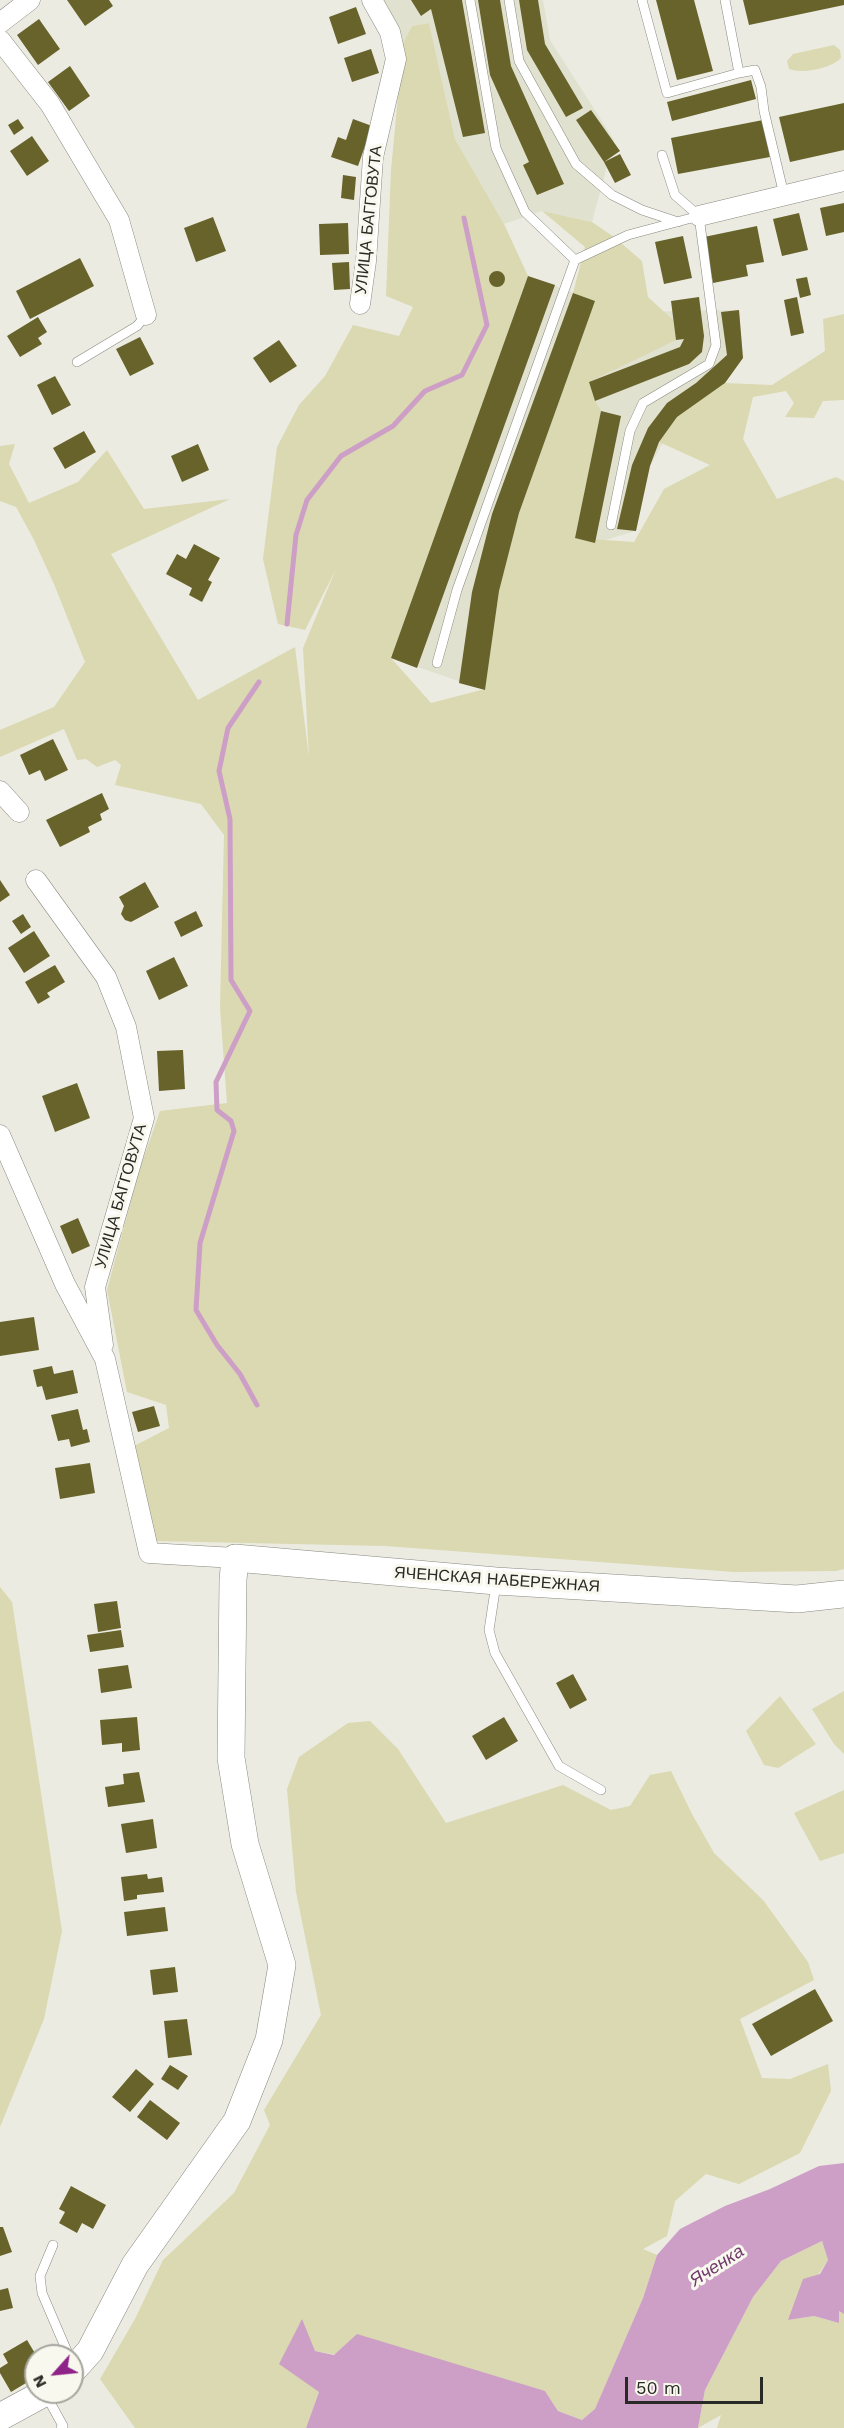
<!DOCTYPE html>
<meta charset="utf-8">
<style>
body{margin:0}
#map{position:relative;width:844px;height:2428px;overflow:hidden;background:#ebebe1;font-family:"Work Sans",sans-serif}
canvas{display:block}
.north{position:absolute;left:24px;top:2344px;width:60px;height:60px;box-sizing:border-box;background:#f9f8ee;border:2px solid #a6a59e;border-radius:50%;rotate:243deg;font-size:16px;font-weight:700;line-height:24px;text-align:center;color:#292925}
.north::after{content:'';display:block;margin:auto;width:21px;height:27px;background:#8e2388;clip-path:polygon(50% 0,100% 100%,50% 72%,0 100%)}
.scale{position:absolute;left:625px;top:2377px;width:138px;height:27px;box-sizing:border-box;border:3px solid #292925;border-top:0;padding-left:8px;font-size:18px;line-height:21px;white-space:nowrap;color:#292925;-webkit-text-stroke:4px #f9f8ee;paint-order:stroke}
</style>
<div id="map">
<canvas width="844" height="2428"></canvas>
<div class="north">N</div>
<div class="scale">50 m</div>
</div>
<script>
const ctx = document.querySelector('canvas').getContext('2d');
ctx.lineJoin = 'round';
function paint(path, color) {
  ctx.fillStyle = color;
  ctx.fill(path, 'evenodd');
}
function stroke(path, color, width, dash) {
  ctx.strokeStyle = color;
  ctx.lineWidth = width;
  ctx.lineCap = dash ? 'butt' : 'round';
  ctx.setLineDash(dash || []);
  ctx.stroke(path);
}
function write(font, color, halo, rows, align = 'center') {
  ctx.font = font + ' "Work Sans",sans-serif';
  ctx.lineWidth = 6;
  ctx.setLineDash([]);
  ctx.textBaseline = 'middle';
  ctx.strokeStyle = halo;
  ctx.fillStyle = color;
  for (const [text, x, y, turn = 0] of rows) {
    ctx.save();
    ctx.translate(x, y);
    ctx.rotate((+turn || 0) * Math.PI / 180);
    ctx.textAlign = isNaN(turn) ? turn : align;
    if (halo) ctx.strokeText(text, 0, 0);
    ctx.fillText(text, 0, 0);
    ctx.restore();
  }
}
paint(new Path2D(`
 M379 0H543L550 40 614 140 592 222 542 211 504 224 455 139 429 23 412 26 403 43Z
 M528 276 626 312 739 310 743 358 725 383 677 417 650 466 636 531 595 543 499 591 485 690 391 658Z`), '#e1e1cf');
paint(new Path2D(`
 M429 23 455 139 504 224 528 276 391 658 431 703 485 689 499 591 519 513 595 301 573 293 585 247 542 211 592 222 614 237 642 261 648 297 673 320 676 340 589 382 595 401 601 411 575 538 634 542 664 489 710 465 659 442 677 417 725 383 772 385 825 351 823 319 844 314V400L823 401 814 418 785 417 794 403 786 391 753 397 743 439 777 499 836 477 844 481V1569L836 1571 734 1572 385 1546 156 1541 134 1446 169 1428 166 1405 127 1392 107 1290 138 1174 160 1111 227 1103 220 1008 224 835 201 804 115 785 121 765 115 760 97 767 86 759 77 760 64 729 0 757V730L54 707 85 662 54 584 33 538 16 507 0 501V446L15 444 9 464 29 503 78 482 107 450 144 509 230 499 111 554 198 700 295 647 309 757 303 648 336 569 305 630 278 624 263 559 277 447 299 405 325 376 353 325 399 336 413 307 386 296 391 170 403 43 412 26Z
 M834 45 840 50 841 58C830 69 802 74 789 69L787 61 793 54Z
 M0 1587 12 1602 62 1931 44 2019 0 2127Z
 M844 1691V1754L834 1744 812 1709Z
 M780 1696 816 1744 778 1768 764 1765 746 1731Z
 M370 1721 398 1749 446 1823 563 1785 611 1810 630 1806 650 1775 671 1771 692 1814 714 1853 763 1900 808 1962 814 1980 740 2019 762 2078 790 2079 828 2064 831 2091 800 2153 739 2184 706 2174 675 2201 667 2236 643 2249 657 2255 643 2298 595 2410 582 2420 558 2411 545 2391 315 2351 319 2392 306 2428H135L100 2379 135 2319 163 2260 234 2193 270 2125 264 2110 321 2015 296 1892 287 1789 299 1757 348 1723Z
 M844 1790V1853L820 1861 794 1813Z
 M822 2241 828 2260 788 2320 814 2316 839 2323V2311L844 2314V2428H717L721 2415 698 2428 705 2390 753 2297 781 2261Z`), '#dad9b1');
paint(new Path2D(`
 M844 2163V2314L839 2311V2323L814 2316 788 2320 803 2279 820 2274 828 2260 822 2241 781 2261 753 2297 705 2390 698 2428H306L319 2392 279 2364 302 2319 315 2351 334 2355 357 2334 545 2391 558 2411 582 2420 595 2409 643 2298 657 2255 680 2229 725 2206 770 2189 819 2166Z`), '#cd9fc7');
stroke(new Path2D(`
 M287 624 296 535 307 500 341 456 393 426 425 391 462 375 487 325 464 218
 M257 1405 240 1374 217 1345 196 1310 200 1243 234 1131 231 1121 217 1110 216 1082 250 1011 231 980 230 819 219 771 228 728 259 682`), '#cd9fc7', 5);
paint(new Path2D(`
 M67 0H109L113 6 85 26Z
 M411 0H462L485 133 463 137 431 9 421 16Z
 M478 0H500L511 66 564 184 537 195 523 165 529 162 490 75Z
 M519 0H538L545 44 583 108 566 117 527 50Z
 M656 0H694L713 71 677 80Z
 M743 0H844V5L749 25Z
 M356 7 366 34 338 44 329 17Z
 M39 19 60 49 38 65 17 35Z
 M371 49 379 73 352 82 344 58Z
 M70 66 90 96 69 111 48 82Z
 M751 80 756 99 672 121 667 102Z
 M844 103V150L790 162 779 117Z
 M591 110 620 151 604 162 576 120Z
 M18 119 24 128 14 135 8 125Z
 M353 119 372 126 358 166 331 157 338 137 346 140Z
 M763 120 770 157 678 174 671 138Z
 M32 136 49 161 27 176 10 151Z
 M620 154 631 175 615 183 604 162Z
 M343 175 356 177 354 200 341 198Z
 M844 203V232L826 236 820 208Z
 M799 213 808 250 782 256 773 219Z
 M213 217 226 251 196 262 184 228Z
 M348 223 349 254 320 255 319 224Z
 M757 226 764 262 746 265 748 276 713 283 704 237Z
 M683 236 692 278 664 284 655 242Z
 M80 258 94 286 30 319 16 291Z
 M349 262 350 289 334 290 332 263Z
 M489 279a8 8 0 1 1 16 0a8 8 0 1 1-16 0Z
 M528 276 555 285 417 668 391 658Z
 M807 277 811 295 800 298 796 279Z
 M573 293 595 301 519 513 499 591 485 690 459 683 472 592 492 514Z
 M699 297 704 336 702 352 689 364 595 401 589 382 680 347 684 339 676 340 671 301Z
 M797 297 804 333 791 336 784 300Z
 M739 310 743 358 725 383 677 417 659 442 650 466 636 531 617 529 632 465 648 428 667 403 696 383 727 355 721 312Z
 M38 317 47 332 38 338 42 344 20 357 7 336Z
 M140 337 154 364 130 376 116 349Z
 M279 340 297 366 270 383 253 358Z
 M55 376 71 405 52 415 37 385Z
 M601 411 621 416 595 543 575 538Z
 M84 431 96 452 65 469 53 448Z
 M198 444 209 470 182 482 171 456Z
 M194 544 220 558 208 580 212 582 202 602 189 595 192 588 166 574 177 554 186 559Z
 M53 739 68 770 45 781 40 770 29 775 20 755Z
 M102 793 109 809 100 814 102 820 88 827 90 832 60 847 46 820Z
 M0 880 10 895 0 902Z
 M145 882 159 907 131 922 125 920 121 914 124 906 119 897Z
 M196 911 203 926 181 937 174 922Z
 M23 914 31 927 21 934 12 921Z
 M34 931 50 956 24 973 8 948Z
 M174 957 188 986 159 1000 146 971Z
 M55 965 65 982 47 993 50 997 38 1004 25 982Z
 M183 1050 185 1089 159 1091 157 1051Z
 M77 1083 90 1118 55 1132 42 1096Z
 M78 1218 90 1246 72 1254 60 1226Z
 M34 1317 39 1350 0 1356V1322Z
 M52 1366 54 1374 73 1370 78 1393 46 1400 42 1386 37 1387 33 1370Z
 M154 1406 160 1426 138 1432 132 1412Z
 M78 1409 83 1430 87 1429 90 1442 71 1447 69 1439 58 1441 51 1415Z
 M90 1463 95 1493 60 1499 55 1468Z
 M117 1601 121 1628 98 1632 94 1604Z
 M121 1630 124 1647 90 1652 87 1635Z
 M128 1665 132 1688 101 1693 98 1669Z
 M573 1674 587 1700 570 1709 556 1683Z
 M137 1717 140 1750 122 1752V1743L102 1745 100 1720Z
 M504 1717 518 1741 486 1760 472 1736Z
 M139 1772 145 1802 108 1807 105 1787 124 1784 123 1774Z
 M153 1819 157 1848 126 1853 121 1824Z
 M147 1874 148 1879 162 1877 164 1892 137 1895V1899L124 1901 121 1877Z
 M165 1907 168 1931 127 1936 124 1912Z
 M175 1967 178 1992 153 1995 150 1970Z
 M815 1989 833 2021 771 2056 752 2024Z
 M187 2019 192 2055 168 2058 164 2021Z
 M170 2065 188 2076 178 2090 161 2079Z
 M136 2069 154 2084 130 2112 112 2097Z
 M150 2100 180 2123 167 2140 137 2117Z
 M71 2186 106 2205 93 2229 82 2223 77 2233 59 2223 65 2212 59 2209Z
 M0 2227H3L12 2252 0 2256Z
 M8 2288 13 2308 0 2311V2290Z
 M27 2340 36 2355V2377L11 2392 0 2373V2368L8 2363 3 2354Z`), '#67632b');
const lane = new Path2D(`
 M509 0 519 61 576 164 612 195 642 210 678 222
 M642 0 667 93 739 73 725 0
 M739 73 755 70 761 87 764 111 784 195
 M575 260 628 235 699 216
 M77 362 137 326 146 315
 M611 525 630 431 643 403 709 364 716 345 699 216 675 195 662 155
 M437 663 457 590 575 260 525 212 496 148 470 0
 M496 1584 489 1630 495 1653 559 1766 601 1790
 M53 2245 40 2276 42 2293 69 2356
 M46 2395 63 2426 61 2428`);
const street = new Path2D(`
 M0 23 30 0
 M0 40 50 104 119 220 146 315
 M699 216 844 181
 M360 304 366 261 373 157 396 59 390 32 372 0
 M0 791 19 812
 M36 880 106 977 126 1027 144 1118 95 1287 103 1345
 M0 1135 65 1284 105 1359 149 1553 235 1558`);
const secondary = new Path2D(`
 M72 2371 90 2351 135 2265 237 2121 269 2040 282 1965 245 1844 231 1758 233 1580 235 1558 496 1581 797 1599 844 1594
 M0 2417 46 2392`);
stroke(lane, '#898980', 10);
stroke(street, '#898980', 21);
stroke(secondary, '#898980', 28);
stroke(lane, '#fff', 9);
stroke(street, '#fff', 20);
stroke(secondary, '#fff', 27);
write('16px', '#292925', '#f9f8ee', [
 ["УЛИЦА БАГГОВУТА",369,220,-84],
 ["УЛИЦА БАГГОВУТА",121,1196,-74],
 ["ЯЧЕНСКАЯ НАБЕРЕЖНАЯ",497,1580,4]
]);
write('italic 18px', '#71386c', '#f9f8ee', [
 ["Яченка",717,2266,-33]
]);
</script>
